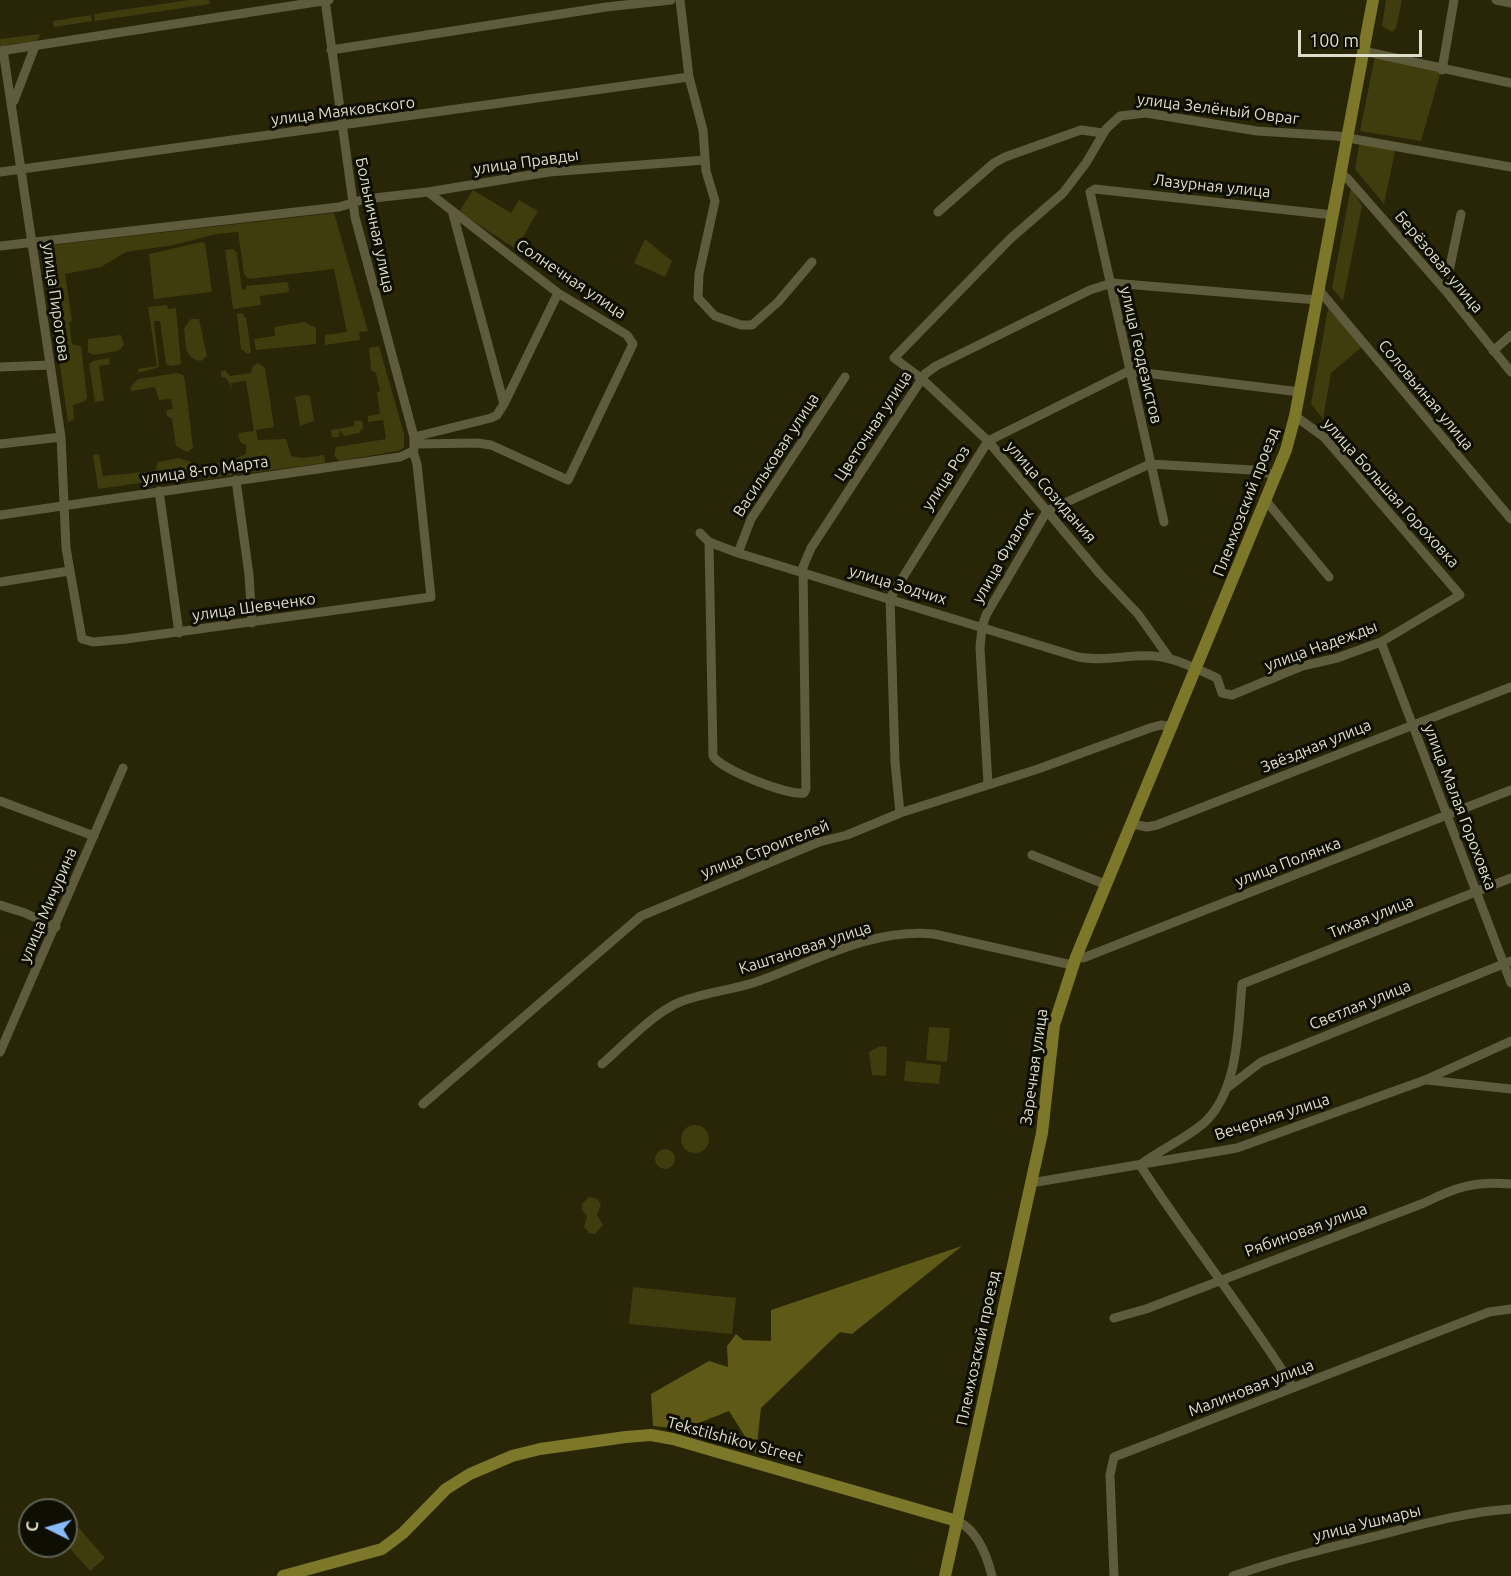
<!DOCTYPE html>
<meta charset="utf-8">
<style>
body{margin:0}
#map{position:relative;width:1511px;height:1576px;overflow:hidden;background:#282606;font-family:Ubuntu,sans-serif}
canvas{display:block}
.north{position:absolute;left:18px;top:1498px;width:60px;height:60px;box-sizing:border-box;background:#0f0e03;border:2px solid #616153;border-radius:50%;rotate:275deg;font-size:16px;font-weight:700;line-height:24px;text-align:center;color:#ddddcb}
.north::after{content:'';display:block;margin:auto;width:21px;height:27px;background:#88bafc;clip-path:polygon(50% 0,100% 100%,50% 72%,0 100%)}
.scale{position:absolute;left:1298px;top:30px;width:124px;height:27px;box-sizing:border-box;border:3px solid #ddddcb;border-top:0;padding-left:8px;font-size:18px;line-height:21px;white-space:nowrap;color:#ddddcb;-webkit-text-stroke:4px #0f0e03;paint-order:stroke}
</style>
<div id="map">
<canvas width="1511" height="1576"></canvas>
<div class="north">С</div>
<div class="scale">100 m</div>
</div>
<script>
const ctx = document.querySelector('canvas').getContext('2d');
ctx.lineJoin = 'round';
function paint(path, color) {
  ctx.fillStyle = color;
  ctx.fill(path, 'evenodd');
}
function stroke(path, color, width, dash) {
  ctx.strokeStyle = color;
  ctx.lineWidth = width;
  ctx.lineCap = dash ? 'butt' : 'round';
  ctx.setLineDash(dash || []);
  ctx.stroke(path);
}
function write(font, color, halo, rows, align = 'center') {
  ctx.font = font + ' Ubuntu,sans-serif';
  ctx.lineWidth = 6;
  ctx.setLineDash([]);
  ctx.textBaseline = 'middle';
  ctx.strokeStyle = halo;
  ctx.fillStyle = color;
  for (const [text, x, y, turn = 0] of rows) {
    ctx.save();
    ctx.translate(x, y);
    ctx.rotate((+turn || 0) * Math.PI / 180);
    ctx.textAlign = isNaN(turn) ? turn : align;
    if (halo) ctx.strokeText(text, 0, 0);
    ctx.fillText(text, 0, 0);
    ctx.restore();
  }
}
paint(new Path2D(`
 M189 0H209L210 4 95 21 94 14Z
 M1386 0H1402L1396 28 1392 32 1382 26Z
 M91 15 92 21 54 27 53 21Z
 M40 34 39 38 35 41 0 46V39Z
 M1375 56 1441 71 1421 141 1360 131Z
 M1360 140 1396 146 1384 204 1355 169Z
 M1351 187 1362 206 1343 301 1332 288Z
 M473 190 511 213 519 200 538 211 516 249 459 212Z
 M334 213 368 331 359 332 360 340 325 345V335L347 332 334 269 249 279 244 274 238 232 216 234 174 245 126 252 101 267 65 274 72 321 69 322 72 344 81 346 87 397 85 401 73 405 74 419 68 422 43 246Z
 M645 239 672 261 665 277 634 263Z
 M202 242 205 243 212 292 154 299 149 254Z
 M233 249 237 253 242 290 246 289V286L285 282 288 283 289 292 260 296 261 305 233 309 225 250Z
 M1329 303 1364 345 1331 373 1323 419 1311 404Z
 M167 305 168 309 176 308 181 364 171 366 166 364 160 321H154L159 367 138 373V369L157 366 148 307Z
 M243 313 244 317H246L251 352 248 354 241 349 237 314Z
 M191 319H199L207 356 201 361C183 359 186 342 184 328Z
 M305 322 316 328V344L256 350 254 339 275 336 274 327Z
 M121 335 124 345 118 351 93 355 88 352V339Z
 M379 346 404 434V448L398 451 339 461 334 455 336 447 386 439 383 420 368 422V416L380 414 377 392 380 391 376 373 371 370 369 348Z
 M109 358 110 364 99 366 104 401 95 402 89 364 93 361Z
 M258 363 265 368 274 427 256 430 258 440 286 439 291 456 303 458 324 455 325 463 203 479 201 471 203 467 233 460 246 454V445L240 442 238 433 254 431 246 381 231 383 232 389 227 379 221 376V372L225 370 230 376 251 373 253 366Z
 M177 373 183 375 185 381 193 448 187 452 176 446 172 419 167 416 166 410 173 409 171 399 159 400 155 387 132 391 130 388 138 379Z
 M306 395 310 396 314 421 300 426 295 397Z
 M354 421H362L363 428 359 433 344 436 340 430 339 437H332L331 430 354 426Z
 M99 454 103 476 155 471 158 462 179 458 191 462 195 475 98 489 93 455Z
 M929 1027 950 1028 947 1062 926 1060Z
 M881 1046 887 1047 886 1076 872 1075 869 1052Z
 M906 1061 941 1065 939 1084 904 1081Z
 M681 1139a14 14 0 1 1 28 0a14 14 0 1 1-28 0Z
 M655 1159a10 10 0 1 1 20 0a10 10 0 1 1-20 0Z
 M589 1197 598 1199 601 1205 597 1215 603 1225 595 1234 589 1233 584 1227 587 1216 582 1210V1204Z
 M633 1287 736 1298 732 1334 629 1324Z
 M78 1527 105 1558 90 1571 66 1544V1538Z`), '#3f3c0e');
paint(new Path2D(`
 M962 1246 852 1334 840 1332 761 1408 756 1454 729 1411 684 1429 653 1426 651 1394 709 1361 728 1367 727 1346 736 1334 743 1340 771 1341V1310Z`), '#5e5916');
stroke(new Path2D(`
 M325 0 355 217 414 437V449
 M680 0 689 77 703 130 706 171 715 201 699 274 698 298 715 316 741 325H752L778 302 812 262
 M1496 0 1511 3
 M3 50 61 437 66 548 82 639 93 642 126 639 431 597 417 464 413 451
 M331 50 606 7 671 0
 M0 51 329 0
 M1363 51 1511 83
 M1442 70 1454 0
 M14 101 35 46
 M0 172 689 77
 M1340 174 1347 178 1445 290 1511 372
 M938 212 994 163 1005 157 1081 130 1103 133
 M0 246 339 207 365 199 428 192 549 172 705 160
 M1319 290 1511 519
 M1445 290 1461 214
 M1493 351 1511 335
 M0 367 50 365
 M504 404 558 293
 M414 437 491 418 497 415 504 404 453 214
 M0 444 61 437
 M415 444 477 443 491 445 568 480 633 344 627 335 558 293 428 192
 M236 480 249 575 252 623
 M159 491 179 633
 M1267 502 1329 577
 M0 515 400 457 413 451
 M1164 522 1090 192 1095 189 1333 215
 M700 533 709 542 738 553 1078 657C1104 662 1129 654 1154 656 1176 658 1197 669 1217 678L1222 693 1232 695 1302 666 1337 658 1381 642 1460 595 1324 437 1295 416
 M709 542 713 756C722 770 786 795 804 793L806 789 803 567 811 548 925 374 936 366 1090 290 1112 283 1317 300
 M738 553 751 519 845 377
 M0 582 69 571
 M1381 642 1511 983
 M1170 659 1138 614 1100 574 988 441 921 378 894 358 1010 239 1063 193 1086 163 1106 129 1120 116 1146 113 1257 131 1337 136 1511 167
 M988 784 980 648 982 627 986 615 1047 511 1150 464 1252 470 1277 475
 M0 801 94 836
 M900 813 895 762 890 598 988 441 1129 371 1300 392
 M1133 824 1147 827 1157 825 1511 687
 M1032 855 1107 885
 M0 905 25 913 56 927
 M1076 957 1083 958 1511 790
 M0 1052 123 768
 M602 1064C624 1045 653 1013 680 1002 705 992 734 990 759 981 815 961 872 928 934 934L1072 965
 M1427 1080 1511 1089
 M1227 1088 1261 1062 1511 961
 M423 1104 641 916 819 842 847 835 900 813 1038 769 1150 728 1161 725 1173 727
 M1031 1183 1237 1148 1425 1080 1511 1041
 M1114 1318 1146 1309 1424 1203C1456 1187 1474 1181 1511 1184
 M1293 1387C1246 1311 1189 1241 1140 1165 1159 1150 1191 1136 1206 1121 1239 1088 1238 1027 1242 984L1511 878
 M957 1521C978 1530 987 1556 992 1576
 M1114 1576 1110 1475 1114 1457 1489 1312 1511 1309
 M1233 1576C1281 1559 1331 1547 1380 1535 1423 1524 1466 1512 1511 1509`), '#5e5c3c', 9);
stroke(new Path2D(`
 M283 1576 382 1549 403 1533 446 1489 470 1474 512 1456 540 1449 626 1437 651 1435 673 1439 957 1521
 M945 1576 1042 1133 1054 1025 1076 957 1286 450 1295 416 1373 0`), '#7d772a', 12);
write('16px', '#ddddcb', '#0f0e03', [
 ["улица Зелёный Овраг",1218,109,7],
 ["улица Маяковского",343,111,-7],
 ["улица Правды",526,162,-8],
 ["Лазурная улица",1212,186,6],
 ["Больничная улица",375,225,78],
 ["Берёзовая улица",1439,262,50],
 ["Солнечная улица",571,279,34],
 ["улица Пирогова",56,302,82],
 ["улица Геодезистов",1141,355,77],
 ["Соловьиная улица",1426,395,50],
 ["Цветочная улица",873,426,-57],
 ["Васильковая улица",776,455,-57],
 ["улица 8-го Марта",205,470,-8],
 ["улица Роз",946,478,-57],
 ["улица Созидания",1051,492,49],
 ["улица Большая Гороховка",1391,493,48],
 ["Племхозский проезд",1246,502,-69],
 ["улица Фиалок",1003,556,-60],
 ["улица Зодчих",898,585,17],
 ["улица Шевченко",254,607,-8],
 ["улица Надежды",1321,646,-20],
 ["Звёздная улица",1316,746,-22],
 ["улица Малая Гороховка",1460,807,69],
 ["улица Строителей",765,849,-21],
 ["улица Полянка",1288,862,-21],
 ["улица Мичурина",48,905,-67],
 ["Тихая улица",1371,917,-22],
 ["Каштановая улица",805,948,-18],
 ["Светлая улица",1360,1005,-22],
 ["Заречная улица",1034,1067,-82],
 ["Вечерняя улица",1272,1117,-18],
 ["Рябиновая улица",1306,1230,-20],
 ["Племхозский проезд",978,1348,-78],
 ["Малиновая улица",1251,1388,-21],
 ["Tekstilshikov Street",735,1440,15],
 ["улица Ушмары",1367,1523,-14]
]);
</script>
